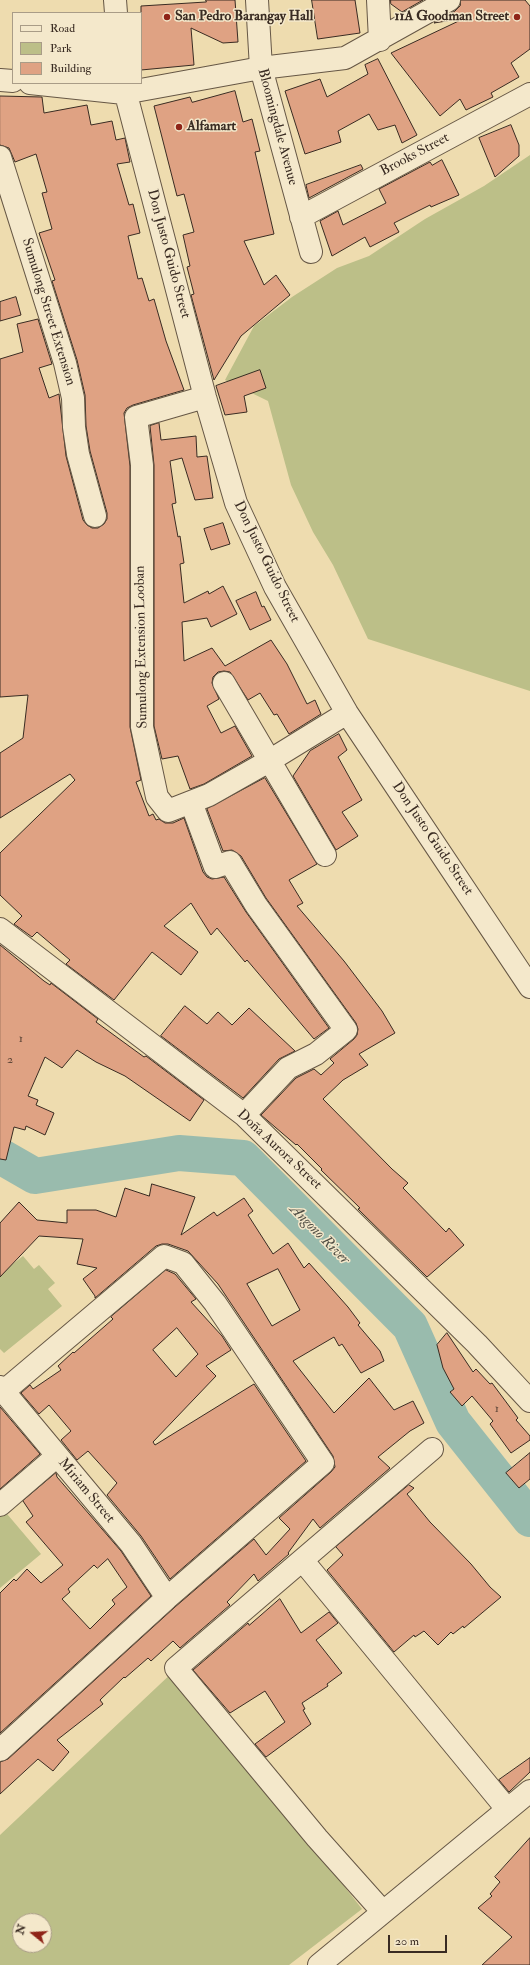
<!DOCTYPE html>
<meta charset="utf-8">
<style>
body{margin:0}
#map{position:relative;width:530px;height:1965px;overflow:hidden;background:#eedcaf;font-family:"IM FELL Double Pica",serif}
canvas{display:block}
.legend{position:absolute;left:12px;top:12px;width:130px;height:72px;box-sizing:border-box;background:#f4e8cb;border:1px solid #a99c87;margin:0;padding:5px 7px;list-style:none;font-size:12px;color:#392b22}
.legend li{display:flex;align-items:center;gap:8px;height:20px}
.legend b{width:20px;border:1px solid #a99c87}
.north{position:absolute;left:12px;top:1913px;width:40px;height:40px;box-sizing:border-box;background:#f4e8cb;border:1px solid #a99c87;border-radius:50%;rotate:288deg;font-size:11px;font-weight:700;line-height:16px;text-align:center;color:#392b22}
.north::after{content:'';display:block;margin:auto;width:14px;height:18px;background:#8f2418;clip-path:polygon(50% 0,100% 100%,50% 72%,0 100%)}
.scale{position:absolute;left:388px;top:1935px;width:59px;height:18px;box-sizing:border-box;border:2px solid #392b22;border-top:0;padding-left:5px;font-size:12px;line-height:14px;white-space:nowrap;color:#392b22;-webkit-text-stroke:3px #f4e8cb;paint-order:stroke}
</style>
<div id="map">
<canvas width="530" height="1965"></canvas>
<ul class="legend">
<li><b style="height:5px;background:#f4e8cb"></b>Road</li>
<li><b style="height:11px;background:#bcbf88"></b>Park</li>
<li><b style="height:11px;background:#dfa283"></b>Building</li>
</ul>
<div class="north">N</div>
<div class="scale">20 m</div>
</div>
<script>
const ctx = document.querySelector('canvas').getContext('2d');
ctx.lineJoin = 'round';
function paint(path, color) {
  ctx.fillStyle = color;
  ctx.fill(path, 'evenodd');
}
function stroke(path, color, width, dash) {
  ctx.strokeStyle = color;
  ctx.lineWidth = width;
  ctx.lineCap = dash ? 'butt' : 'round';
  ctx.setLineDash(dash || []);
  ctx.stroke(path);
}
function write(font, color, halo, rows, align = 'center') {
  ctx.font = font + ' "IM FELL Double Pica",serif';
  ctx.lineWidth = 3;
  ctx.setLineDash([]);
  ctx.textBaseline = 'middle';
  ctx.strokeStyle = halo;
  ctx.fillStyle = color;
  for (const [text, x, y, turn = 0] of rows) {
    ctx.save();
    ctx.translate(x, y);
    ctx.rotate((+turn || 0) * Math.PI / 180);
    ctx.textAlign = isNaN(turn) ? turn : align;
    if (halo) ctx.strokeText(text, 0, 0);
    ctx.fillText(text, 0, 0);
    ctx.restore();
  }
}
paint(new Path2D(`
 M530 155V691L368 639 333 565 313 532 291 485 268 401 225 380 254 326 292 297 337 268 369 256 425 219 484 186Z
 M23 1256 34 1269 39 1265 55 1283 48 1289 62 1306 4 1353 0 1349V1274Z
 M2 1508 41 1554 0 1588V1509Z
 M175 1670 362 1909 289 1965H0V1835ZM20 1921H44V1945H20Z`), '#bcbf88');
stroke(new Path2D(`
 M0 1156 35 1176 179 1153 243 1158 410 1326 453 1422 530 1519`), '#99bbad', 36);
const building = new Path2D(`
 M206 0H235L238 42 223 43 191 28 194 65 141 70V6L206 2Z
 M312 0H355L360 33 318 39Z
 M391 0H423L402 12 391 4Z
 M461 0H525L530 6V49L511 63 519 77 491 93 493 97 466 110 460 99 440 116 391 53 465 18 434 23 455 11 460 6Z
 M378 59 417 135 402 143 395 125 378 130 369 114 338 131 341 142 305 154 285 91 320 79 327 97 368 74 365 65Z
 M235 91 243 122 252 119 260 151 255 152 274 234 244 241 264 285 276 275 290 295 241 336 214 380 191 295 194 294 187 267 190 266 183 235 194 232 184 194 177 196 154 106 190 97 192 102Z
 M0 96 42 97 44 113 87 105 91 125 112 121 116 140 125 138 130 162 117 164 129 205 133 204 140 233 128 236 138 279 142 278 149 301 154 299 166 341 184 390 133 405 127 408 124 413 130 466V727L141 780 136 782 149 816 153 814 156 820 159 819 165 823H173L184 818 203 872 207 877 212 879 224 877 246 912 329 1028 314 1039 247 960 245 962 217 928 211 935 191 903 164 926 198 952 181 975 152 952 114 1000 66 964 70 960 37 932 32 937 14 924 22 916 0 895V853L75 780 70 774 0 818V753L23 738 28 695 0 697V359L23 352 17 324 38 319 52 364 39 368 49 398 59 394 66 456 83 520 87 525 92 528H98L104 524 107 519V513L90 451 86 426 85 395 77 360 52 281 55 280 39 233 52 229 42 193 47 192 36 154 15 162 9 148 0 145Z
 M511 125 519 145V156L495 177 479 138Z
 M442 160 459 195 431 207 430 205 394 223 399 232 370 247 365 237 332 256 320 221 338 211 343 225 386 203 379 189 430 162 432 165Z
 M361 165 363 169 309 198 306 185Z
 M16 297 21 315 0 321V302Z
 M260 370 266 388 244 396 247 412 225 415 216 386Z
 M159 423 161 440 196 436 197 457 207 456 213 498 195 500 182 458 170 461 176 503 172 504 178 537 180 536 184 563 180 564 184 603 208 591 209 594 223 586 237 614 211 627 207 618 182 622 184 661 212 648 225 666 271 640 287 664 307 704 315 700 321 714 289 734 277 714 274 715 260 693 248 700 230 672 224 671 218 672 213 677 212 683 219 699 207 706 221 733 235 726 252 756 204 784 190 789 178 756 162 759 154 726V465L150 426Z
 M223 523 230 544 211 550 204 529Z
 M256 592 262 607 264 606 271 620 250 630 236 601Z
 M339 734 347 750 338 757 362 800 342 812 358 836 336 850 293 776 310 751Z
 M265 778 317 864 289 880 303 903 297 906 344 961 382 1011 395 1033 359 1054 368 1065 343 1080 323 1099 392 1169 408 1183 403 1188 446 1232 449 1228 464 1245 427 1277 358 1209 360 1208 321 1170 322 1169 297 1144 296 1145 261 1115 296 1078 314 1069 321 1075 334 1063 330 1059 354 1039 357 1035 358 1029 356 1023 266 898 241 856 232 850 223 851 207 809Z
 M0 945 44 981 50 985 51 983 98 1019 96 1022 144 1057 146 1056 204 1100 190 1121 125 1076 96 1062 77 1050 62 1068 45 1057 28 1096 38 1100 36 1105 54 1113 45 1135 26 1126 25 1130 14 1127 6 1160 0 1159Z
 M185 1006 207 1024 218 1012 232 1025 249 1008 295 1051 279 1059 243 1098 161 1036Z
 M152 1184 195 1197 181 1235 214 1212 217 1216 244 1198 253 1211 248 1215 273 1254 288 1243 304 1268 309 1263 348 1307 360 1323 358 1325 380 1351 384 1361 361 1373 342 1344 339 1346 334 1337 293 1361 334 1413 369 1378 394 1410 413 1401 424 1423 410 1431 378 1457 390 1468 320 1528 313 1519 288 1553 289 1554 258 1581 254 1574 227 1602 230 1605 180 1648 173 1641 151 1661 148 1658 125 1678 124 1677 100 1700 103 1704 57 1740 69 1752 53 1771 38 1759 0 1794V1762L8 1759 175 1607 254 1539 266 1555 290 1529 279 1518 331 1472 335 1467 333 1456 218 1284 188 1251 168 1244H162L156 1246 95 1298V1296L83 1279 97 1268 77 1264 83 1239 39 1236 0 1277V1223L19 1202 37 1220 67 1223V1210H96L116 1217 125 1188 149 1196ZM278 1269 300 1310 272 1326 247 1284Z
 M166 1270 175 1274 196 1299 191 1302 222 1336 231 1350 206 1366 216 1376 153 1442 155 1445 254 1384 306 1461 170 1579 141 1536 107 1495 117 1483 88 1451 77 1460 61 1440 71 1431 49 1405 39 1414 21 1393 30 1385 33 1389 61 1370 58 1366 73 1352 74 1353 113 1319 111 1317ZM177 1328 198 1354 176 1377 153 1350Z
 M447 1333 473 1372 476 1369 490 1384 492 1383 518 1418 516 1420 530 1436V1440L511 1453 490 1424 493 1421 472 1396 462 1406 450 1392 454 1389 443 1368 437 1345Z
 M0 1407 40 1454 0 1489Z
 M530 1453V1479L519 1488 506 1473Z
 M56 1473 57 1477 121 1551 151 1596 0 1733V1593L14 1579 16 1581 27 1569 41 1583 63 1565 26 1522 33 1516 23 1501ZM108 1559 127 1587 112 1600 115 1604 90 1629 62 1599 70 1592 68 1589 94 1565 97 1568Z
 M409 1485 414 1488 407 1494 430 1522 471 1564 490 1587 501 1597 464 1628 463 1626 453 1634 451 1632 438 1645 424 1631 415 1637 414 1635 394 1652 327 1570 343 1555 336 1547Z
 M280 1599 301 1633 329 1612 338 1623 316 1640 342 1673 327 1684 328 1686 302 1703 305 1709 303 1710 311 1724 266 1757 255 1744 285 1722 265 1691 230 1713 193 1670 248 1623 249 1625Z
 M530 1758V1772L509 1792 499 1780Z
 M530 1838V1965H482L512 1937 478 1908 492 1896 490 1894 500 1882 495 1877Z`);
paint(building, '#dfa283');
stroke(building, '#392b22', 1);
const minor = new Path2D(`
 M115 0 116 13
 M257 0 261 68 311 252
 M378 0 380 40
 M0 80 13 81
 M30 83 124 93 261 68 345 58 449 0
 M123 83 205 397 236 503 275 587 347 713 530 987
 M0 157 65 363 73 398 74 427 78 454 95 516
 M301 217 530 94
 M205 397 136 417 142 465V727L157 797 168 811 209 795 269 761 347 713
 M224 683 325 855
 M191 802 215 867 230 862 256 905 346 1030 316 1054 288 1068 244 1115
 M0 929 244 1115 477 1344 530 1401
 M0 1387 131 1544 167 1598
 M0 1505 57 1456
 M303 1561 507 1809
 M0 1750 167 1598 323 1463 215 1303 183 1263 164 1256 4 1391
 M383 1912 317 1838 176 1668 432 1449
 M319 1965 530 1791`);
stroke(minor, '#665745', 24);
stroke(minor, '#f4e8cb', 22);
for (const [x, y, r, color] of [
 [167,17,4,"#8f2418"],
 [517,17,4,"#8f2418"],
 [179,127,4,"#8f2418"]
]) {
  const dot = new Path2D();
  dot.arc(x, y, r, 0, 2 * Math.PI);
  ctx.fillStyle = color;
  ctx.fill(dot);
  stroke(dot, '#f4e8cb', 1.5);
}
write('12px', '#62493a', null, [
 ["1",21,1039],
 ["2",10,1060],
 ["1",497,1409]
]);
write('bold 14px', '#392b22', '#f4e8cb', [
 ["San Pedro Barangay Hall",175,17],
 ["11A Goodman Street",509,17,"right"],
 ["Alfamart",187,127]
], 'left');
write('14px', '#392b22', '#f4e8cb', [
 ["Bloomingdale Avenue",277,127,75],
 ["Brooks Street",415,155,-28],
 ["Don Justo Guido Street",168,254,75],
 ["Sumulong Street Extension",48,312,73],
 ["Don Justo Guido Street",266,562,64],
 ["Sumulong Extension Looban",142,647,-91],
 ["Don Justo Guido Street",432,839,56],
 ["Doña Aurora Street",279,1150,43],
 ["Miriam Street",86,1491,50]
]);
write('italic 15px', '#514f45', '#f4e8cb', [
 ["Angono River",319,1235,45]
]);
</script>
